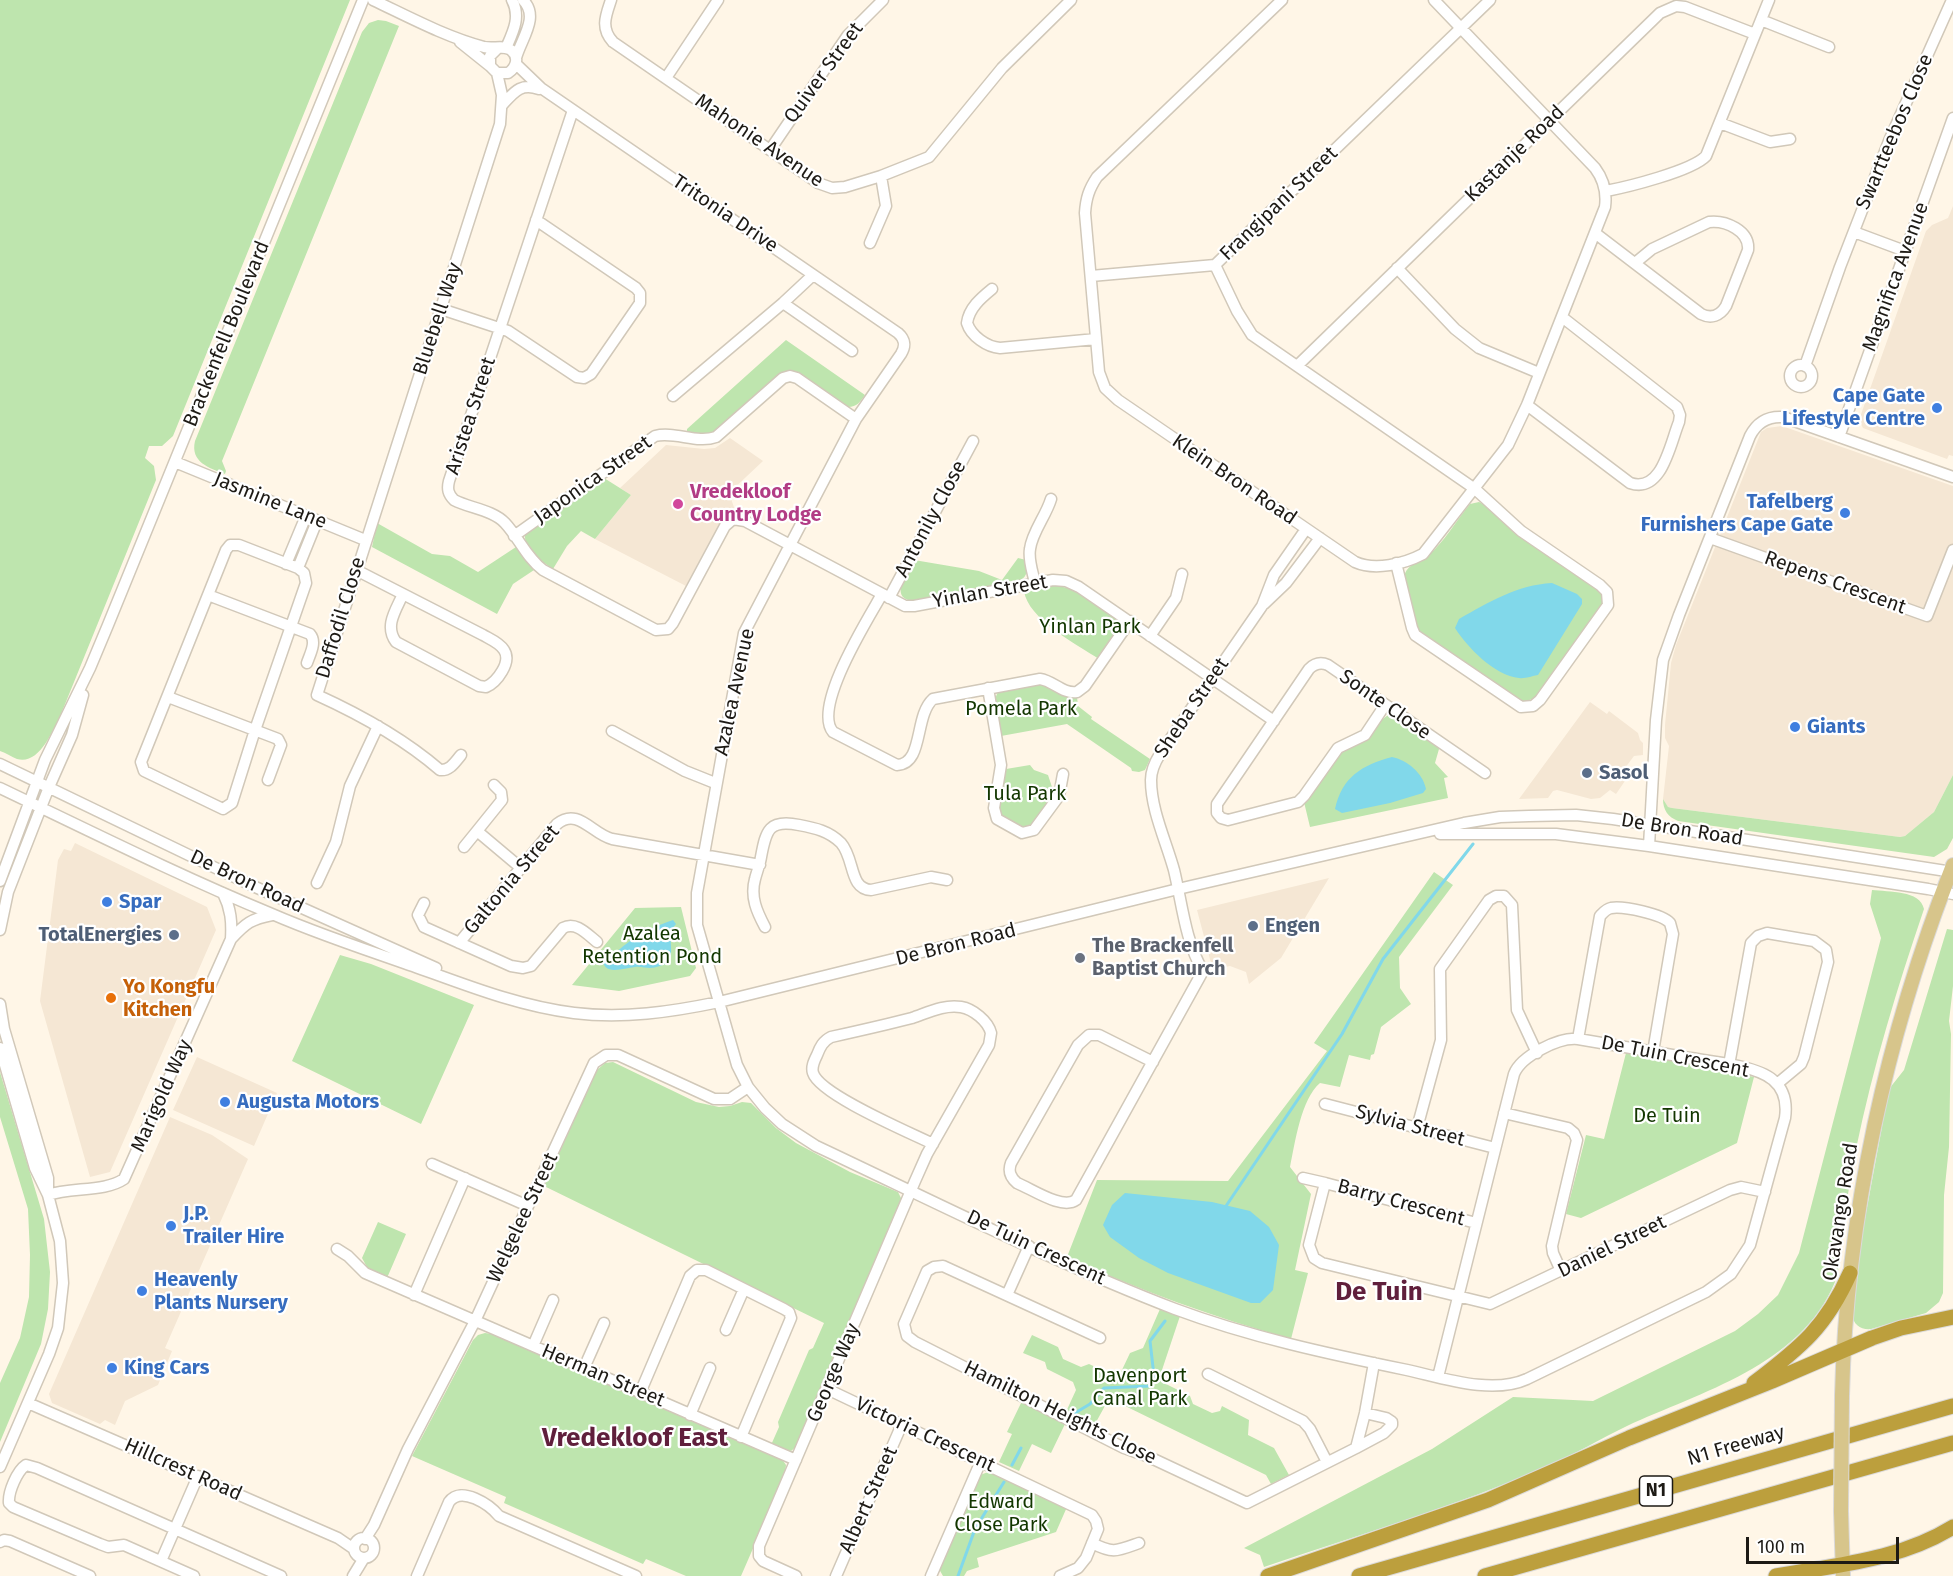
<!DOCTYPE html>
<style>
body{margin:0}
#map{position:relative;width:1953px;height:1576px;overflow:hidden;background:#fff6e7;font-family:"Fira Sans",sans-serif}
canvas{display:block}
.scale{position:absolute;left:1746px;top:1537px;width:153px;height:27px;box-sizing:border-box;border:3px solid #1d1a15;border-top:0;padding-left:8px;font-size:18px;line-height:21px;white-space:nowrap;color:#1d1a15;-webkit-text-stroke:4px #fff;paint-order:stroke}
</style>
<div id="map">
<canvas width="1953" height="1576"></canvas>
<div class="scale">100 m</div>
</div>
<script>
const ctx = document.querySelector('canvas').getContext('2d');
ctx.lineJoin = 'round';
function paint(path, color) {
  ctx.fillStyle = color;
  ctx.fill(path, 'evenodd');
}
function stroke(path, color, width, dash) {
  ctx.strokeStyle = color;
  ctx.lineWidth = width;
  ctx.lineCap = dash ? 'butt' : 'round';
  ctx.setLineDash(dash || []);
  ctx.stroke(path);
}
function write(font, color, halo, rows, align = 'center') {
  ctx.font = font + ' "Fira Sans",sans-serif';
  ctx.lineWidth = 4.5;
  ctx.setLineDash([]);
  ctx.textBaseline = 'middle';
  ctx.strokeStyle = halo;
  ctx.fillStyle = color;
  for (const [text, x, y, turn = 0] of rows) {
    ctx.save();
    ctx.translate(x, y);
    ctx.rotate((+turn || 0) * Math.PI / 180);
    ctx.textAlign = isNaN(turn) ? turn : align;
    if (halo) ctx.strokeText(text, 0, 0);
    ctx.fillText(text, 0, 0);
    ctx.restore();
  }
}
paint(new Path2D(`
 M1953 206V456L1949 455 1947 459 1863 428 1859 420 1926 231 1932 225 1948 218Z
 M1782 426 1953 486V775L1934 812 1905 836 1900 837 1672 808 1668 807 1663 799 1669 746 1665 738V725L1671 663 1676 645 1761 432 1767 428Z
 M730 438 763 461 729 493 736 513 728 516 720 523 686 586 595 539 631 495 620 488 666 445 704 449 715 448Z
 M1590 702 1607 714 1609 711 1638 733 1640 740 1643 743V755L1634 756 1622 772 1627 778 1616 794 1610 790 1600 798 1591 799 1557 790 1553 791 1548 798 1519 799Z
 M75 843 207 907 216 930 110 1172 90 1177 40 1001 58 860 64 849 71 851Z
 M1329 878 1281 958 1249 984 1246 972 1230 966 1221 968 1211 963 1197 910Z
 M197 1057 277 1093 254 1146 173 1110Z
 M170 1117 212 1135 248 1159 165 1348 172 1351 158 1385 125 1401 115 1425 105 1420 100 1424 52 1403 49 1394Z`), '#f5e7d4');
paint(new Path2D(`
 M0 0H350L173 436 162 446H149L145 458 154 466 156 480 59 719C51 733 39 765 17 759 12 757 6 753 0 751Z
 M378 20 386 21 399 26 222 461 226 471 225 474C209 468 190 462 195 441L362 32 369 23Z
 M786 340 865 395C860 402 857 407 848 407L798 374 714 432 707 434 687 432V429Z
 M604 478 631 495 595 539 581 531 567 546 553 569C542 562 523 548 525 534Z
 M1479 502 1485 505 1518 535 1599 591 1603 596 1604 603 1536 698 1523 702 1420 633 1416 628 1404 577C1407 563 1419 564 1428 556 1444 542 1456 521 1470 504Z
 M377 523 432 554 450 556 478 572 516 547 534 570 513 584 497 614 372 547Z
 M1018 558 1026 560C1027 569 1029 576 1019 581L911 601C889 596 908 572 914 560L979 571 1002 580Z
 M1051 585C1071 585 1104 605 1117 620V632L1099 659C1076 644 1028 619 1024 591Z
 M1040 684C1054 687 1062 699 1077 697L1078 706 1092 717 1091 719 1150 759 1145 770 1139 772 1132 771 1131 768 1067 724 1001 736C999 723 991 703 998 692Z
 M1388 715 1394 717 1438 746 1439 749 1435 763 1448 777 1444 778 1448 798 1310 827 1304 802 1339 753Z
 M1030 765 1034 770 1048 775 1054 793 1033 825 1023 828 1002 818 998 809 1006 769Z
 M1953 775V838L1947 849 1934 857 1678 821C1668 817 1663 810 1663 799L1668 807 1672 808 1900 837 1905 836 1934 812Z
 M1434 872 1453 885 1399 957 1400 988 1411 1004 1381 1027 1374 1054 1371 1055 1370 1060 1349 1055 1340 1087 1320 1083C1301 1099 1295 1143 1290 1167L1311 1194 1295 1270 1308 1273 1291 1339C1214 1317 1140 1291 1067 1257L1097 1180 1228 1181 1327 1051 1314 1043Z
 M1872 890C1889 892 1920 890 1924 909 1897 988 1873 1067 1856 1149 1850 1178 1846 1207 1842 1236 1840 1251 1840 1269 1835 1282 1800 1366 1700 1392 1627 1426 1600 1439 1575 1454 1548 1466 1456 1506 1359 1535 1264 1567L1260 1555 1244 1548 1432 1449 1513 1397 1593 1401 1735 1331 1758 1314 1778 1295 1799 1253 1881 938 1870 904Z
 M681 907 696 968 690 976 619 991 572 985 635 908Z
 M1947 929 1953 930V986L1949 1021 1951 1034 1949 1147 1944 1195 1943 1293 1939 1302 1926 1313 1871 1329C1861 1330 1853 1325 1852 1314L1861 1240 1889 1089 1904 1070Z
 M340 955 371 964 474 1005 421 1124 292 1061Z
 M1626 1053 1728 1071 1754 1077 1737 1143 1581 1218 1566 1214 1586 1135 1604 1139Z
 M613 1062 696 1102 719 1107 730 1106 742 1102 751 1103 776 1128 796 1143 850 1172 898 1192 902 1200 796 1447 791 1451 771 1445 779 1427 778 1422 809 1350 813 1348 824 1323 544 1186 597 1070 605 1063Z
 M0 1072 44 1219 50 1272 48 1309 41 1344 0 1442V1383L20 1338 29 1297 30 1255 28 1209 0 1117Z
 M378 1222 406 1234 387 1278 368 1269 362 1258Z
 M1160 1309 1180 1316 1161 1373 1166 1384 1190 1396 1193 1404 1212 1413 1220 1411 1222 1406 1249 1420 1248 1435 1274 1448 1289 1475 1271 1484 1266 1475 1115 1401 1106 1404 1095 1424H1087L1065 1414 1076 1390 1073 1382 1047 1369 1045 1362 1023 1353 1032 1335 1058 1347 1063 1359 1081 1367 1089 1364 1113 1375 1121 1372 1130 1353 1143 1348Z
 M485 1333 498 1335 782 1459 786 1465 785 1475 741 1576H686L646 1559 643 1564 504 1503 506 1497 412 1456 473 1340 478 1335Z
 M1022 1401 1065 1424 1051 1453 1032 1444 1019 1471 999 1462 1012 1434 1007 1432Z
 M991 1471 1067 1507 1056 1532 977 1558 979 1567 967 1571 964 1576H943L939 1569 980 1475Z`), '#bee5ae');
paint(new Path2D(`
 M1552 583 1577 594 1582 599V604L1538 675C1532 676 1525 679 1519 678 1495 676 1467 647 1455 628L1459 619C1489 602 1517 585 1552 583Z
 M1392 757C1407 760 1423 773 1426 789L1423 793 1390 803 1342 813 1335 809C1342 777 1362 765 1392 757Z
 M673 920 676 924C665 936 676 950 668 963 662 965 656 968 650 968 645 968 640 966 635 967 622 968 602 978 602 955 619 954 617 950 630 941 642 932 658 925 673 920Z
 M1125 1193 1212 1202 1250 1211 1269 1227 1279 1245 1273 1290 1260 1303H1251L1168 1273 1139 1258 1110 1237 1103 1225 1112 1205Z`), '#81d8ea');
stroke(new Path2D(`
 M1226 1206 1342 1034 1383 959 1473 844
 M1070 1416 1090 1404 1104 1388 1150 1386 1154 1376 1150 1341 1165 1321
 M1012 1465 1021 1448
 M958 1576 975 1529 1004 1482`), '#81d8ea', 3);
const minor = new Path2D(`
 M373 0C409 17 446 37 484 47 493 49 504 45 511 50 520 57 516 68 508 73H497L490 66V56L497 49
 M611 0C606 15 600 28 613 42L818 183 832 188 845 187 881 176 929 157 1002 68 1071 0
 M1282 0 1097 177C1089 189 1086 198 1085 213L1099 372 1105 388 1118 400 1355 562C1375 571 1404 564 1423 554L1508 445 1527 405 1605 207C1607 192 1604 180 1595 168L1434 0
 M1761 20 1829 47
 M460 42 490 66
 M506 48C513 32 521 17 512 0
 M516 58C521 39 540 17 523 0
 M516 64 541 88 898 333C905 339 906 346 901 354L856 419 744 633 697 893V925L737 1065 748 1087 765 1108 782 1124 816 1146C935 1202 1053 1262 1175 1309 1250 1337 1329 1354 1407 1370 1443 1378 1492 1395 1527 1379L1706 1292 1731 1274 1750 1245 1785 1118C1787 1104 1785 1090 1773 1080 1756 1065 1707 1061 1684 1057 1648 1051 1613 1045 1578 1039 1559 1037 1521 1056 1514 1074L1438 1377
 M666 78 718 0
 M503 104C515 91 521 83 539 89
 M573 110 449 481C447 489 448 494 454 500 469 508 493 510 505 523 519 538 526 557 543 570L656 630 668 629 673 623 725 526 733 519 745 521 905 606H914L1053 580 1066 581 1079 587 1274 721
 M1720 123 1770 142 1790 139
 M770 150 848 35 883 0
 M1606 191C1627 187 1692 171 1706 156L1769 0
 M1854 232 1905 251
 M1595 233 1701 314C1711 319 1720 316 1726 306L1748 250C1750 231 1726 220 1709 222L1652 249 1635 263
 M870 243 886 206 881 176
 M1215 265 1237 311 1252 335 1475 489 1521 531 1600 585 1607 592 1608 605 1540 700 1533 706 1521 707 1415 635 1412 628 1396 563
 M1215 265 1490 0
 M1397 268 1455 329 1479 348 1539 373
 M1091 276 1215 265
 M992 289C981 298 969 308 967 323 971 336 987 347 1000 348L1096 339
 M783 303 852 351
 M441 309 508 331 577 377 584 378 591 374 640 303V293L636 288 536 220
 M1790 376a11 11 0 1 1 22 0a11 11 0 1 1-22 0Z
 M1297 366 1660 13 1676 6 1685 7 1755 34
 M1805 366 1840 267 1889 141 1952 0
 M673 396 783 303 813 275
 M1527 405 1630 483C1662 494 1670 444 1679 422L1680 415 1677 407 1562 317
 M1839 437 1953 118
 M175 462 365 540
 M514 536 655 436C675 431 697 444 716 437L783 378 790 376 797 378 856 419
 M1710 538 1927 616 1953 550
 M230 545H239L298 568 304 573 306 583 255 730 232 803 223 809 144 771 141 762 226 550Z
 M286 564 306 516
 M298 568 317 521
 M358 571 483 635C490 639 500 643 504 650 512 662 497 682 486 687L479 686 396 642C384 626 396 610 403 594
 M1035 583C1033 573 1028 560 1030 549 1032 532 1046 516 1051 499
 M882 594C868 619 812 707 833 732L897 765C924 764 914 716 933 699L1040 679C1054 681 1062 694 1077 692L1085 686 1130 621
 M208 595 310 634C317 642 310 654 307 663
 M889 598 973 441
 M1264 604 1286 583 1320 538
 M1150 636 1176 598 1182 574
 M988 688 1001 765 994 808 997 819 1022 833 1034 830 1059 796 1063 774
 M168 697 278 739 281 745 268 780
 M1385 705 1365 735 1338 748 1304 796 1298 802 1228 820 1221 818 1217 813V804L1309 669C1315 663 1321 662 1328 665L1485 773
 M612 731 685 771 715 783
 M461 755C455 762 450 771 440 770 403 738 361 715 317 695L500 124 502 95 497 73
 M0 764 253 886 436 968
 M494 785 501 792 502 800 477 831 521 868
 M0 788C90 831 180 876 272 914 318 934 366 950 413 966 466 985 518 1006 574 1013 623 1019 671 1012 719 1002L1178 889 1464 823 1500 817 1529 816 1576 815 1613 819 1953 872
 M1440 834H1556L1649 846 1928 889 1953 894
 M1649 846 1656 720 1663 660 1679 615 1750 436C1757 422 1768 416 1783 417L1953 477
 M464 847 477 831
 M0 881 45 760 90 668 108 625 363 0
 M317 883 336 842 350 786 378 726
 M223 893C231 909 232 922 231 939
 M424 903 418 915 424 927 511 966 523 968 531 966 563 928C576 921 587 934 597 942
 M765 927C757 912 750 897 755 879 757 871 760 864 761 857 766 830 769 819 799 825 815 828 829 831 841 843 855 859 849 889 871 890L931 877 947 880
 M0 930 8 892 49 787 72 735 83 695
 M459 943 557 824C578 807 592 834 612 839L760 865
 M0 1004 4 1029 48 1178V1195
 M1578 1039 1600 916C1603 913 1606 909 1611 908 1624 906 1662 914 1670 923L1673 934 1653 1052
 M0 1048 35 1168 48 1195 60 1241 63 1283 58 1328 49 1354 0 1467
 M1153 1062 1099 1035H1089L1078 1045 1011 1163C1008 1171 1010 1177 1017 1183 1032 1189 1062 1210 1076 1200L1203 971C1185 941 1182 903 1174 870 1166 841 1151 810 1151 780 1151 771 1155 762 1160 754L1262 606 1274 575 1306 529
 M1729 1065 1751 943 1758 936 1767 933 1814 941 1826 950 1828 962 1804 1057 1801 1064 1777 1084
 M1325 1104 1495 1148
 M1504 1113 1568 1128 1574 1133 1577 1140 1552 1246 1553 1253 1561 1271
 M1417 1128 1441 1040 1440 969 1489 900 1496 896H1504L1512 905 1517 1010 1537 1053
 M432 1164 528 1206
 M1303 1178 1325 1183
 M48 1195C71 1187 105 1192 124 1179L231 939C246 923 251 919 272 915
 M1476 1223 1325 1183 1309 1245 1314 1258 1322 1263 1490 1304 1730 1190 1741 1187 1765 1192
 M337 1249 348 1256 365 1273 796 1460
 M414 1295 465 1178
 M1007 1295 1029 1246
 M726 1330 744 1289
 M1100 1338 943 1266 934 1267 927 1271 904 1324 907 1336 915 1342 1124 1448 1149 1457 1247 1503 1356 1448 1365 1413 1374 1363
 M533 1346 553 1300
 M584 1368 604 1323
 M1208 1374 1303 1421 1310 1429 1327 1462
 M827 1389 1092 1515 1096 1521 1098 1529 1086 1558 1078 1568 1060 1576
 M640 1393 690 1276 697 1270H706L784 1309 789 1312 791 1318 741 1437
 M28 1403 338 1538 354 1549
 M690 1415 710 1368
 M1356 1448 1384 1433 1392 1425V1422L1386 1418 1365 1413
 M354 1548a10 10 0 1 1 20 0a10 10 0 1 1-20 0Z
 M365 1539 374 1525 408 1449 475 1321 594 1063 606 1055H618L714 1099H730L748 1087
 M0 1542 4 1540 10 1541 90 1576
 M1092 1543C1113 1554 1117 1551 1139 1543
 M161 1561 198 1476
 M194 1576 124 1545 108 1547 100 1544 13 1507 9 1503C8 1492 17 1471 26 1465L37 1468 281 1576
 M353 1576 364 1558
 M417 1576 449 1502C461 1485 490 1505 499 1516L636 1576
 M796 1576 763 1561 759 1556V1546L915 1181 927 1154 989 1045 991 1033C988 1021 973 1009 961 1007 944 1004 927 1013 912 1018 885 1025 858 1031 831 1037 823 1041 820 1047 817 1055 814 1061 811 1067 813 1073 820 1095 911 1133 933 1144
 M836 1576 902 1424
 M931 1576 981 1461`);
const major = new Path2D(`
 M1842 1396C1846 1216 1887 1033 1953 865
 M1841 1511 1843 1576`);
const highway = new Path2D(`
 M1754 1383C1801 1347 1826 1327 1850 1273
 M1268 1576 1488 1500 1629 1438 1772 1381 1872 1338 1901 1328 1953 1317
 M1359 1576 1953 1406
 M1485 1576 1953 1443
 M1776 1576C1836 1565 1900 1560 1953 1527`);
stroke(minor, '#d1c8b9', 13);
stroke(major, '#dbdada', 16);
stroke(highway, '#dbdada', 17);
stroke(minor, '#fff', 10);
stroke(major, '#d7c58b', 14);
stroke(highway, '#bc9f3d', 15);
const majorBridge = new Path2D(`
 M1841 1511 1842 1396`);
stroke(majorBridge, '#dbdada', 16, []);
stroke(majorBridge, '#d7c58b', 14);
for (const [x, y, r, color] of [
 [1937,408,6,"#3f7fe0"],
 [678,504,6,"#d1479c"],
 [1845,513,6,"#3f7fe0"],
 [1795,727,6,"#3f7fe0"],
 [1587,773,6,"#5c6f8a"],
 [107,902,6,"#3f7fe0"],
 [1253,926,6,"#5c6f8a"],
 [174,935,6,"#5c6f8a"],
 [1080,958,6,"#6b7280"],
 [111,998,6,"#e8710a"],
 [225,1102,6,"#3f7fe0"],
 [171,1226,6,"#3f7fe0"],
 [142,1291,6,"#3f7fe0"],
 [112,1368,6,"#3f7fe0"]
]) {
  const dot = new Path2D();
  dot.arc(x, y, r, 0, 2 * Math.PI);
  ctx.fillStyle = color;
  ctx.fill(dot);
  stroke(dot, '#fff', 2);
}
for (const [x, y, w] of [
 [1656,1491,33]
]) {
  const box = new Path2D();
  box.roundRect(x - w / 2, y - 15, w, 30, 4.5);
  ctx.fillStyle = '#fff';
  ctx.fill(box);
  stroke(box, '#1d1a15', 1.5);
}
write('bold 18px', '#1d1a15', null, [
 ["N1",1656,1491]
]);
write('20px', '#1d1a15', '#fff', [
 ["Quiver Street",824,73,-54],
 ["Swartteebos Close",1895,132,-67],
 ["Mahonie Avenue",759,141,34],
 ["Kastanje Road",1515,154,-44],
 ["Frangipani Street",1279,204,-44],
 ["Tritonia Drive",725,214,34],
 ["Magnifica Avenue",1896,277,-70],
 ["Bluebell Way",438,319,-72],
 ["Brackenfell Boulevard",227,334,-68],
 ["Aristea Street",471,416,-72],
 ["Japonica Street",593,480,-35],
 ["Klein Bron Road",1234,480,34],
 ["Jasmine Lane",270,501,22],
 ["Antonily Close",931,519,-62],
 ["Repens Crescent",1835,583,20],
 ["Yinlan Street",990,592,-10],
 ["Daffodil Close",341,618,-73],
 ["Azalea Avenue",735,692,-78],
 ["Sonte Close",1385,705,35],
 ["Sheba Street",1192,708,-56],
 ["De Bron Road",1682,830,9],
 ["Galtonia Street",512,880,-50],
 ["De Bron Road",247,882,25],
 ["De Bron Road",956,945,-14],
 ["De Tuin Crescent",1675,1057,11],
 ["Marigold Way",162,1096,-66],
 ["Sylvia Street",1410,1126,15],
 ["Barry Crescent",1401,1203,15],
 ["Okavango Road",1841,1212,-81],
 ["Welgelee Street",523,1218,-65],
 ["Daniel Street",1612,1247,-26],
 ["De Tuin Crescent",1036,1248,25],
 ["George Way",834,1373,-67],
 ["Herman Street",603,1376,23],
 ["Hamilton Heights Close",1060,1413,26],
 ["Victoria Crescent",925,1435,25],
 ["N1 Freeway",1736,1446,-16],
 ["Hillcrest Road",183,1470,24],
 ["Albert Street",869,1500,-66]
]);
write('bold 20px', '#366cbe', '#fff', [
 ["Cape Gate",1925,396,"right"],
 ["Lifestyle Centre",1925,419,"right"],
 ["Tafelberg",1833,502,"right"],
 ["Furnishers Cape Gate",1833,525,"right"],
 ["Giants",1807,727],
 ["Spar",119,902],
 ["Augusta Motors",237,1102],
 ["J.P.",183,1214],
 ["Trailer Hire",183,1237],
 ["Heavenly",154,1280],
 ["Plants Nursery",154,1303],
 ["King Cars",124,1368]
], 'left');
write('bold 20px', '#b23c85', '#fff', [
 ["Vredekloof",690,492],
 ["Country Lodge",690,515]
], 'left');
write('20px', '#133700', '#fff', [
 ["Yinlan Park",1090,627],
 ["Pomela Park",1021,709],
 ["Tula Park",1025,794],
 ["Azalea",652,934],
 ["Retention Pond",652,957],
 ["De Tuin",1667,1116],
 ["Davenport",1140,1376],
 ["Canal Park",1140,1399],
 ["Edward",1001,1502],
 ["Close Park",1001,1525]
]);
write('bold 20px', '#4e5e75', '#fff', [
 ["Sasol",1599,773],
 ["Engen",1265,926],
 ["TotalEnergies",162,935,"right"]
], 'left');
write('bold 20px', '#5b616d', '#fff', [
 ["The Brackenfell",1092,946],
 ["Baptist Church",1092,969]
], 'left');
write('bold 20px', '#c56008', '#fff', [
 ["Yo Kongfu",123,987],
 ["Kitchen",123,1010]
], 'left');
write('bold 26px', '#601f3c', '#fff', [
 ["De Tuin",1379,1293],
 ["Vredekloof East",635,1439]
]);
</script>
